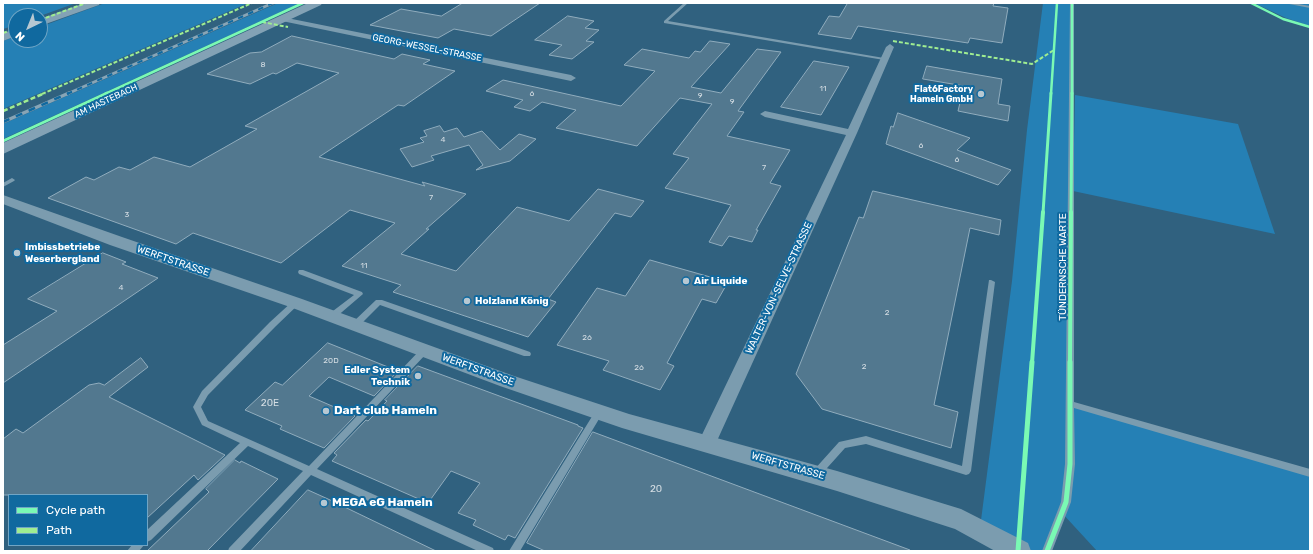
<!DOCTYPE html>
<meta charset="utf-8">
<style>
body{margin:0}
#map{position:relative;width:1313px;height:554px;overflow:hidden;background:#30617f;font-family:Rubik,sans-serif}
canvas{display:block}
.frame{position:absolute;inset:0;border:4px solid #fff;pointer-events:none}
.legend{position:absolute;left:8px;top:494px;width:140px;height:52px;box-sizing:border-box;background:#10699f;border:1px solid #70a5c5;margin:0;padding:5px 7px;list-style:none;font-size:12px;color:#fff}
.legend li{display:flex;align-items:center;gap:8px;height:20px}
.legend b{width:20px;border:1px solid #70a5c5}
.north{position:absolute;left:8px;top:8px;width:40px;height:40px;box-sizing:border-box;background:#10699f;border:1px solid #70a5c5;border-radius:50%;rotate:223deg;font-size:11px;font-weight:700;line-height:16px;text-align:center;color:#fff}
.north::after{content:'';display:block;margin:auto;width:14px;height:18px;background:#b7c8d2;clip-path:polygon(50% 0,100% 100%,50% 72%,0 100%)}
</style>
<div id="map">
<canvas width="1313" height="554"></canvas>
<div class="frame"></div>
<ul class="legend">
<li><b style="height:5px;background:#7af9b4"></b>Cycle path</li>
<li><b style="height:5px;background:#9fed91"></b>Path</li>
</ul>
<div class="north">N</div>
</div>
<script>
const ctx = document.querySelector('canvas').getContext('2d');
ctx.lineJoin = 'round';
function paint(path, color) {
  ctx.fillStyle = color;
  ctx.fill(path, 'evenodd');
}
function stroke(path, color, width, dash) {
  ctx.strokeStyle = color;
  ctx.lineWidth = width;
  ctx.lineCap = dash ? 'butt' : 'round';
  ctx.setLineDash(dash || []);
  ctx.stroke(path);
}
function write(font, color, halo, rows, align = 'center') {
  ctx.font = font + ' Rubik,sans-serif';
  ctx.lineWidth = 4;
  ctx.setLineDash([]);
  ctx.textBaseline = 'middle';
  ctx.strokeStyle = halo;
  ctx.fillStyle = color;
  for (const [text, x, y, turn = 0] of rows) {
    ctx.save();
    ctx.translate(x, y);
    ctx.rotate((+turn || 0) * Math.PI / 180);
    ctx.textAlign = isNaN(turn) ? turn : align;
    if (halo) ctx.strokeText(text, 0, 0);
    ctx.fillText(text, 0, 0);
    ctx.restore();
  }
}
paint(new Path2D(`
 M3 3H76L40 16H16V25L3 29Z
 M105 3H248L3 109V41L16 36V40H40V27Z
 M278 3H300L3 139V124Z
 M1043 3H1071L1070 403 1064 501 1044 551H1021L980 528 1012 281 1027 130Z
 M1254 3 1310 4V26L1286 18Z
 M1075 95 1238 124 1275 234 1073 191Z
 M1071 404 1310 473V551H1097L1062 513Z`), '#2580b5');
const building = new Path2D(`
 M463 3H540L491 36 454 29 438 38 370 25 401 9 441 16Z
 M848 3H994L993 6 1008 8 1002 43 970 38 968 43 858 26 851 39 818 34 829 16 839 17Z
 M568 16 594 21 585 28 599 30 586 41 594 42 572 59 549 55 562 45 535 40Z
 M292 36 394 59 402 54 430 60 423 64 455 71 404 106 398 105 319 157 425 186 422 182 466 194 426 229H429L401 254 456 271 517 207 569 221 598 189 644 201 631 217 615 213 548 299 556 302 528 337 393 292 401 285 342 266 395 223 350 210 281 263 193 233 176 244 48 198 86 177 94 180 119 167 130 170 154 157 190 167 257 129 245 126 339 73 297 63 276 74 273 73 250 84 207 74 250 53 261 52Z
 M710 41 730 44 691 87 721 93 757 49 781 52 738 111 744 112 727 136 790 150 770 183 781 186 756 230H758L752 242 729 236 722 246 709 242 731 205 665 188 689 158 673 154 712 104 680 98 637 146 556 128 576 110 542 102 530 111 514 107 523 100 486 91 503 80 621 106 655 71 624 65 642 49 689 58 695 51 700 52Z
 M814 61 849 67 821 115 781 107Z
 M927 66 1002 79 998 104 1010 106 1008 121 958 111 964 86 923 79Z
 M898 113 970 138 957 150 1011 170 998 185 886 144 891 126 893 127Z
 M440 126 444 132 457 128 464 137 482 131 500 150 519 134 536 139 510 161 476 170 483 165 469 145 431 156 434 160 412 167 400 149 424 142 420 138 427 136 424 131Z
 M873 191 1001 220 999 235 970 228 934 405 958 412 951 448 822 409 796 374 859 217 863 218Z
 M103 253 126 262 122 264 158 278 3 383V345L57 311 28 299Z
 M650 260 728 282 716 303 702 299 667 363 674 366 660 390 603 370 609 361 557 345 597 288 625 296Z
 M328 343 398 371 374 396 329 377 309 396 355 416 324 448 280 429 282 426 245 410 275 382 282 385Z
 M141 358 148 367 109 397 225 455 198 480 194 475 147 518V495H3V439L16 429 23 433 89 385 99 383 104 385Z
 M418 366 578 425V426L583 428 515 538 508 535 505 540 473 525 476 520 458 513 480 483 451 471 428 503 332 461 337 455 334 453 366 420 368 421 387 401 385 400Z
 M593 432 910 550V551H545L527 543Z
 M235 460 240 463 241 461 278 479 207 551H147L209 492 206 489Z
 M308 490 328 499 436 551H251Z`);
paint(building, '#52788f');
stroke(building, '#90acbd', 1);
paint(new Path2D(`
 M684 3H688L668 21 884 58 886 59 884 60 664 23V21Z
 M1070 3H1074V402L1310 469V477L1074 408 1075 464 1071 502 1052 551H1042L1061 502 1065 464Z
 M1284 3H1293L1310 6V8Z
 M12 178 15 180 14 181 3 187V183Z
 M299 270H303L362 292 363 294 335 318H329L328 316 329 314 354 295 299 274 298 272Z
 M989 280H991L995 282 971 471 969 474 966 475 866 444 845 448 819 477 816 478 813 477 811 474 813 471 839 442 866 436 962 466Z
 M376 300H382L530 352 531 354 530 356H524L380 305 358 327H352L351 325 352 323Z
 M293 301H296L300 303 276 326 208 395 201 407 208 421 309 466 421 349H427L428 351 427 353 317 469 493 548 494 551H478L311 475 240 551H228L229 548 303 471 248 446 151 540 147 542V530L240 443 202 425 193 407 202 391 270 322Z
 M599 409 602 410 603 412 602 414 520 551H509L596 410Z
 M132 545H144L139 551H127Z`), '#7b9caf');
paint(new Path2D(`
 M279 17H282L571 75 576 78 571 81 282 21H279L278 19Z
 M890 44 894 47 857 133 716 443 713 448 707 450 701 448 698 443 846 135 765 117 760 114 765 111 848 129 886 47Z`), '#7b9caf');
paint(new Path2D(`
 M3 195 122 237 302 299 514 376 629 414 837 471 961 509 1028 543 1031 551H995L955 529 837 491 622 428 500 386 290 307 110 245 3 204Z`), '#7b9caf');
paint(new Path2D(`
 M85 3H100L99 5 40 26V19Z
 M308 3H322L321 5 3 154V143Z
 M16 29V36L3 41V33Z`), '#83a2b5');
const railFar1 = new Path2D(`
 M67 94 273 3`);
const rail = new Path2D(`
 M3 122 69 93`);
stroke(railFar1, '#88a5b6', 3);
stroke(rail, '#88a5b6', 3.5);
stroke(railFar1, '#10699f', 2, [5.5]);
stroke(rail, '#10699f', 2.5, [7]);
stroke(new Path2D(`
 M40 20 86 3
 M262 22 288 27
 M3 33 16 29
 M893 41 1032 64 1054 50
 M42 94 252 3`), '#9fed91', 2, [4, 2]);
stroke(new Path2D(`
 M3 111 45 93`), '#9fed91', 2.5, [5, 2.5]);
stroke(new Path2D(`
 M1251 3 1283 19 1310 27
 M105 94 303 3
 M1051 94 1057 3
 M1072 94V3`), '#7af9b4', 2.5);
stroke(new Path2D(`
 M3 141 107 93
 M1043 213 1051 93
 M1071 213 1072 93`), '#7af9b4', 3);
stroke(new Path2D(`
 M1032 363 1043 212
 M1070 363 1071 212`), '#7af9b4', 4);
stroke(new Path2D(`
 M1018 551 1032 362
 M1047 551 1066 502 1070 464V362`), '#7af9b4', 5);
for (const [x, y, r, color] of [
 [981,94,4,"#b7c8d2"],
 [17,253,4,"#b7c8d2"],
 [686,281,4,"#b7c8d2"],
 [467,301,4,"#b7c8d2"],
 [418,376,4,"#b7c8d2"],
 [326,411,4,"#b7c8d2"],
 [324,503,4,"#b7c8d2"]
]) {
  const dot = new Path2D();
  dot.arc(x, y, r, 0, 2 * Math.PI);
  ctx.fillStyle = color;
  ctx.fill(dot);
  stroke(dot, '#10699f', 1.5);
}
write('8px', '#d4dde3', null, [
 ["8",263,65],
 ["11",823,89],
 ["6",532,94],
 ["9",700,96],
 ["9",732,102],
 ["4",443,140],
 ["6",921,146],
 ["6",957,160],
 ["7",764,168],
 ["7",431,198],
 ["3",127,215],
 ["11",364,266],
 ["4",121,288],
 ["2",887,313],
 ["26",587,338],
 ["20D",331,361],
 ["2",864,367],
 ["26",639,368]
]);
write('9px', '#fff', '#10699f', [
 ["GEORG-WESSEL-STRASSE",427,48,11],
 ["AM HASTEBACH",106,101,-25]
]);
write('bold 9px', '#fff', '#10699f', [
 ["Flat6Factory",973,89],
 ["Hameln GmbH",973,99]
], 'right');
write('bold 10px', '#fff', '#10699f', [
 ["Imbissbetriebe",25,247],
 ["Weserbergland",25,259],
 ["Air Liquide",694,281],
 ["Holzland König",475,301],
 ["Edler System",410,370,"right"],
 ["Technik",410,382,"right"]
], 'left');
write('10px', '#fff', '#10699f', [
 ["WERFTSTRASSE",173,261,19],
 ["TÜNDERNSCHE WARTE",1063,267,-90],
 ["WALTER-VON-SELVE-STRASSE",779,288,-65],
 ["WERFTSTRASSE",478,370,20],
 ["WERFTSTRASSE",788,466,16]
]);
write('10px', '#d4dde3', null, [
 ["20E",270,403],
 ["20",656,489]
]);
write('bold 12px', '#fff', '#10699f', [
 ["Dart club Hameln",334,411],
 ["MEGA eG Hameln",332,503]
], 'left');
</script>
